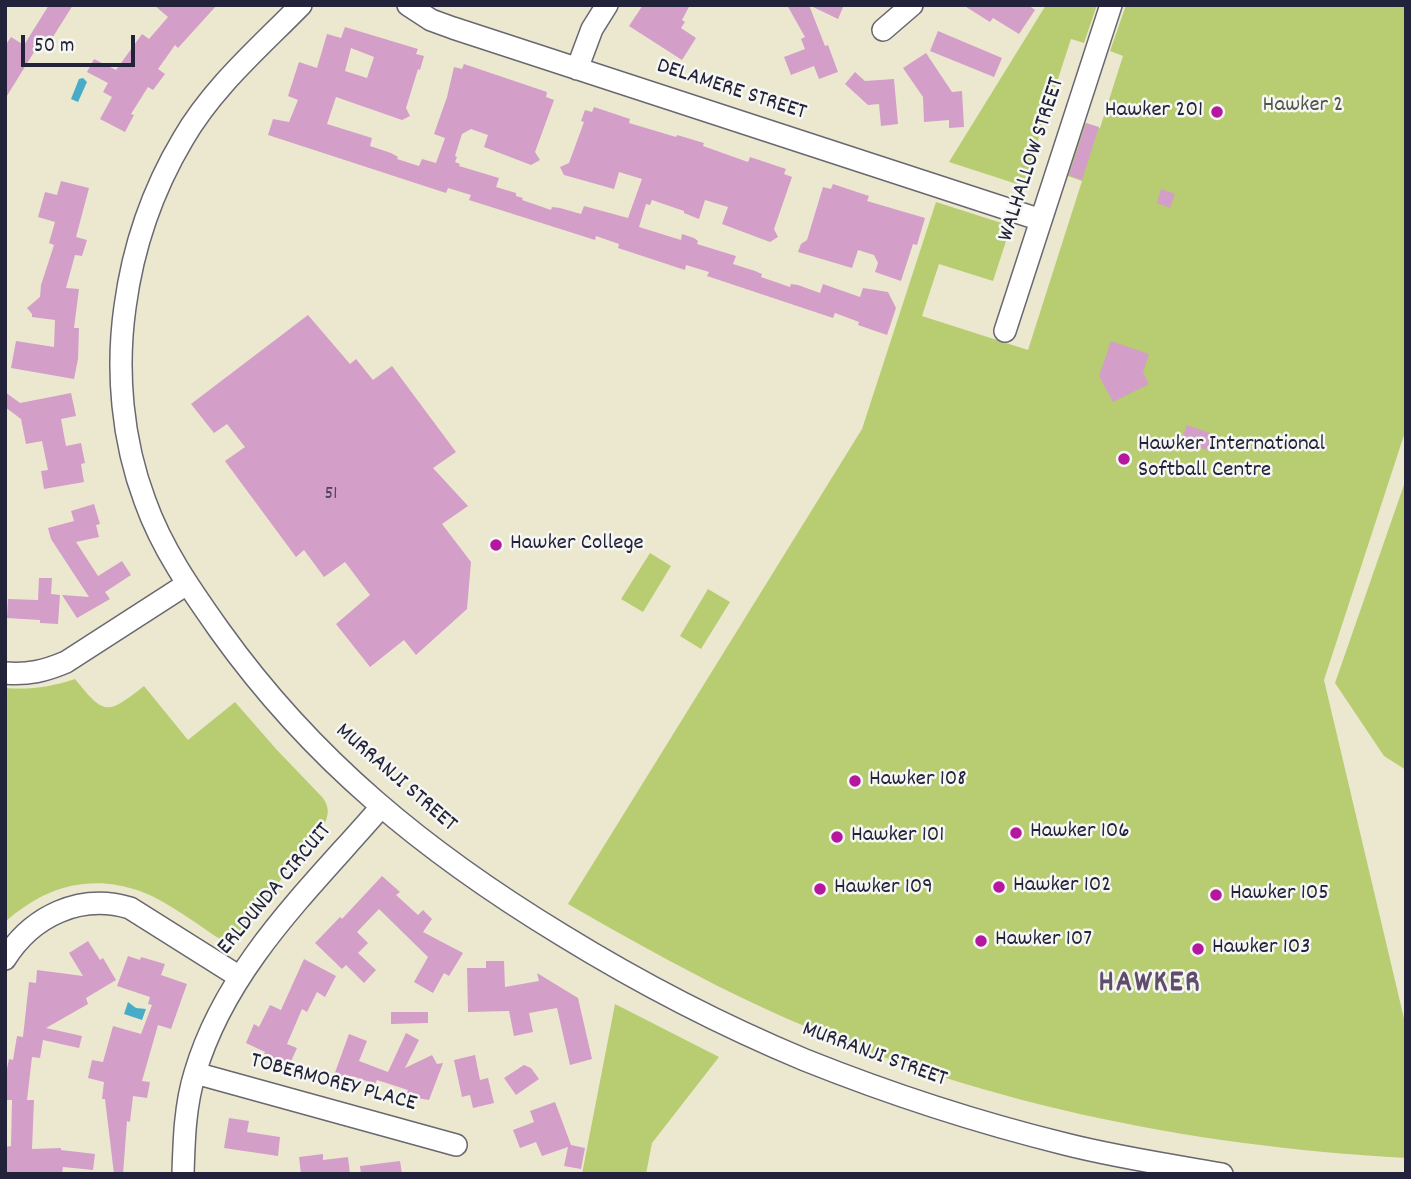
<!DOCTYPE html>
<style>
body{margin:0}
#map{position:relative;width:1411px;height:1179px;overflow:hidden;background:#ece8d0;font-family:Dekko,sans-serif}
canvas{display:block}
.frame{position:absolute;inset:0;border:7px solid #22223b;pointer-events:none}
.scale{position:absolute;left:21px;top:35px;width:114px;height:32px;box-sizing:border-box;border:4px solid #22223b;border-top:0;padding-left:9px;font-size:21px;line-height:24px;white-space:nowrap;color:#22223b;-webkit-text-stroke:5px #f6f6f2;paint-order:stroke}
</style>
<div id="map">
<canvas width="1411" height="1179"></canvas>
<div class="frame"></div>
<div class="scale">50 m</div>
</div>
<script>
const ctx = document.querySelector('canvas').getContext('2d');
ctx.lineJoin = 'round';
function paint(path, color) {
  ctx.fillStyle = color;
  ctx.fill(path, 'evenodd');
}
function stroke(path, color, width, dash) {
  ctx.strokeStyle = color;
  ctx.lineWidth = width;
  ctx.lineCap = dash ? 'butt' : 'round';
  ctx.setLineDash(dash || []);
  ctx.stroke(path);
}
function write(font, color, halo, rows, align = 'center') {
  ctx.font = font + ' Dekko,sans-serif';
  ctx.lineWidth = 5;
  ctx.setLineDash([]);
  ctx.textBaseline = 'middle';
  ctx.strokeStyle = halo;
  ctx.fillStyle = color;
  for (const [text, x, y, turn = 0] of rows) {
    ctx.save();
    ctx.translate(x, y);
    ctx.rotate((+turn || 0) * Math.PI / 180);
    ctx.textAlign = isNaN(turn) ? turn : align;
    if (halo) ctx.strokeText(text, 0, 0);
    ctx.fillText(text, 0, 0);
    ctx.restore();
  }
}
paint(new Path2D(`
 M1046 5H1097L1084 43 1071 39 1023 186 949 162Z
 M1126 5H1406V429L1324 680 1406 1027V1158C1186 1146 971 1102 770 1011 700 979 634 942 568 904L862 429 936 202 1011 226 993 281 939 264 922 316 1028 350 1082 181 1065 175 1082 122 1100 128 1123 56 1110 51Z
 M1406 479V770L1384 756 1335 683Z
 M650 553 671 566 643 612 621 599Z
 M708 589 730 602 701 649 680 636Z
 M75 679C105 716 107 715 144 686L188 740 235 702 277 750 323 798C329 807 329 813 325 823L235 939 230 942 223 941C196 924 169 902 140 891 89 873 44 887 5 922V688C30 690 51 687 75 679Z
 M615 1004 719 1057 652 1143 646 1174H582Z`), '#b8cd71');
paint(new Path2D(`
 M83 78 87 82 78 102 71 99 79 79Z
 M128 1002 136 1008 146 1009 142 1020 124 1014Z`), '#48acc8');
paint(new Path2D(`
 M49 5H73L51 40 44 36 5 99V46L11 37 24 45Z
 M154 5H217L178 48 175 45 158 69 165 74 153 90 148 87 131 114 134 115 125 132 100 119 112 97 103 92 108 83 87 72 94 59 116 70 142 34 149 39 168 17Z
 M643 5H690L682 20 685 22 681 28 696 38 682 60 629 26Z
 M787 5H809L825 46 828 45 838 72 819 79 814 66 791 75 784 57 805 49 801 39 805 37Z
 M809 5H844L838 19Z
 M963 5H1028L1035 10 1019 34 993 18 990 22Z
 M345 27 418 49 416 54 424 56 420 70 418 69 406 108 410 116 402 120 336 97 327 124 372 138 370 146 391 153 398 157 397 159 419 166 422 159 436 163 445 138 434 134 447 97 454 67 462 69 464 64 547 92 546 97 554 100 535 152 540 160 531 165 484 147 488 135 471 129 462 134 455 156 457 157 455 162 460 164 459 166 499 178 496 187 516 193V196L523 198 522 200 551 210 552 207 560 208 581 214 584 206 628 218 642 179 619 172 614 189 564 175 560 167 569 163 584 122 581 121 585 110 592 112 594 107 630 119 629 123 676 137 677 135 704 143 703 146 748 162 750 157 786 169 784 174 792 177 774 229 778 237 770 242 722 224 728 207 705 200 699 219 684 213V211L652 200 650 205 646 204 639 227 681 240 682 234 694 238 698 241 697 244 736 256 733 264 755 271 762 274 761 277 790 287 791 284 798 285 820 293 823 284 860 297 863 288 888 292 896 308 887 335 858 325 859 322 835 313 833 318 707 276 709 272 686 265 685 270 618 248 619 244 596 236 595 240 469 200 471 195 448 188 446 193 268 135 273 119 289 122 298 100 288 96 299 62 317 68 327 34 341 38ZM351 48 374 57 367 78 345 71Z
 M938 31 1002 58 994 77 930 51Z
 M926 53 952 92 962 91 964 127 949 128V120L924 122 923 97 903 68Z
 M855 72 865 81 894 79 898 124 881 126 879 104 868 105 845 84Z
 M1086 123 1099 127 1082 180 1069 175Z
 M61 181 89 188 76 237 87 240 82 256 75 255 66 288 79 289 74 328H79L78 359 74 379 11 368 16 341 54 347 55 320 32 317V314L27 308 40 297 41 285 54 245 49 243 55 222 38 217 45 192 57 195Z
 M833 184 869 196 867 201 925 218 917 245 913 244 901 281 875 272 878 263 874 255 858 250 852 268 798 252 801 244 807 240 823 187 831 189Z
 M1161 189 1175 194 1170 208 1157 203Z
 M308 315 350 364 356 359 373 380 392 366 456 452 433 468 468 506 442 524 471 562 467 609 416 655 404 640 370 667 336 624 370 595 345 562 324 577 304 550 296 557 225 461 245 447 227 424 214 433 191 404Z
 M1111 341 1149 354 1143 372 1149 384 1113 402 1099 376Z
 M5 392 20 403 71 393 76 416 61 419 66 446 81 443 85 463 81 464 84 482 44 489 41 471 48 470 42 441 26 444 21 419 5 407Z
 M1187 425 1216 435 1210 451 1181 441Z
 M94 504 100 524 96 525 99 537 76 542 98 576 122 561 131 575 105 592 110 599 77 618 62 595 89 597 51 539 48 528 74 521 71 511Z
 M39 578H52L51 594 60 595 58 624 40 623V620L7 618 8 599 38 600Z
 M382 876 400 892 396 895 418 915 423 910 432 919 423 932 463 953 449 976 444 973 433 993 414 982 428 957 379 909 357 932 368 943 358 953 376 970 364 983 346 965 342 969 315 943 340 917 342 919Z
 M88 941 100 960 103 958 116 980 86 998 88 1004 46 1028 82 1036 79 1048 43 1040 40 1058 32 1057 27 1100H34L32 1149 61 1148V1150L95 1154 93 1170 63 1167 62 1174H5V1147L11 1146 12 1100H5V1079L9 1059 13 1060 17 1036 23 1037 29 982 36 983 37 970 83 976 69 953Z
 M128 956 140 960 141 957 165 964 161 975 187 984 171 1029 158 1025 142 1081 150 1082 147 1098 133 1096 130 1122 127 1121 123 1174H114L105 1099H102L104 1082 88 1078 92 1060 103 1062 113 1026 141 1034 152 1005 148 1004 150 997 117 986Z
 M304 959 336 976 325 997 317 992 307 1012 302 1009 287 1044 297 1048 288 1068 263 1057 265 1052 246 1043 254 1024 259 1027 270 1005 281 1010Z
 M486 961H504L505 987 539 981 537 973 578 998 592 1059 570 1065 557 1008 529 1013 533 1032 514 1036 509 1011 468 1012 467 968H486Z
 M391 1012H428V1023L391 1024Z
 M406 1033 419 1040 405 1068 432 1055 437 1064 443 1063 429 1100 406 1096 408 1090 377 1080 375 1084 355 1077 352 1085 333 1078 349 1034 367 1041 359 1061 388 1072Z
 M475 1055 480 1080 488 1078 494 1103 473 1108 470 1095 462 1097 454 1060Z
 M524 1065 531 1068 539 1079 516 1095 504 1078Z
 M555 1102 571 1145 585 1148 581 1169 564 1166 568 1147 542 1156 536 1142 520 1148 513 1130 534 1122 530 1111Z
 M229 1118 249 1121 247 1132 280 1137 278 1156 224 1148Z
 M323 1154V1160L348 1157 350 1174H301L299 1157Z
 M400 1161 402 1174H361L360 1166Z`), '#d39ec8');
const minor = new Path2D(`
 M301 5C260 47 213 87 183 139 152 191 133 247 125 307 116 371 122 440 145 501 162 549 191 590 220 631 313 761 427 853 562 935 640 983 721 1025 805 1060 890 1094 976 1122 1065 1144 1116 1157 1169 1165 1222 1174
 M408 5 431 20 453 28 1041 220
 M883 30 912 5
 M577 69 592 29 607 5
 M1005 331 1111 5
 M5 673C28 675 45 671 66 662L187 584
 M5 959C32 916 80 893 130 908L238 976
 M195 1073 456 1145
 M183 1174C184 1140 185 1105 195 1073 226 967 310 889 381 807`);
stroke(minor, '#69676f', 24);
stroke(minor, '#fff', 21);
for (const [x, y, r, color] of [
 [1217,112,7,"#b5179e"],
 [1124,459,7,"#b5179e"],
 [496,545,7,"#b5179e"],
 [855,781,7,"#b5179e"],
 [1016,833,7,"#b5179e"],
 [837,837,7,"#b5179e"],
 [999,887,7,"#b5179e"],
 [820,889,7,"#b5179e"],
 [1216,895,7,"#b5179e"],
 [981,941,7,"#b5179e"],
 [1198,949,7,"#b5179e"]
]) {
  const dot = new Path2D();
  dot.arc(x, y, r, 0, 2 * Math.PI);
  ctx.fillStyle = color;
  ctx.fill(dot);
  stroke(dot, '#f6f6f2', 2.5);
}
write('19px', '#4e415e', null, [
 ["51",331,495]
]);
write('23px', '#22223b', '#f6f6f2', [
 ["DELAMERE STREET",731,91,18],
 ["WALHALLOW STREET",1033,160,-72],
 ["MURRANJI STREET",395,779,41],
 ["ERLDUNDA CIRCUIT",276,890,-50],
 ["MURRANJI STREET",874,1056,20],
 ["TOBERMOREY PLACE",333,1084,15]
]);
write('23px', '#4f554b', '#f6f6f2', [
 ["Hawker 2",1303,107]
]);
write('23px', '#22223b', '#f6f6f2', [
 ["Hawker 201",1203,112,"right"],
 ["Hawker International",1138,446],
 ["Softball Centre",1138,472],
 ["Hawker College",510,545],
 ["Hawker 108",869,781],
 ["Hawker 106",1030,833],
 ["Hawker 101",851,837],
 ["Hawker 102",1013,887],
 ["Hawker 109",834,889],
 ["Hawker 105",1230,895],
 ["Hawker 107",995,941],
 ["Hawker 103",1212,949]
], 'left');
ctx.letterSpacing = '2px';
write('bold 30px', '#604d6c', '#f6f6f2', [
 ["HAWKER",1150,986]
]);
ctx.letterSpacing = '0px';
</script>
